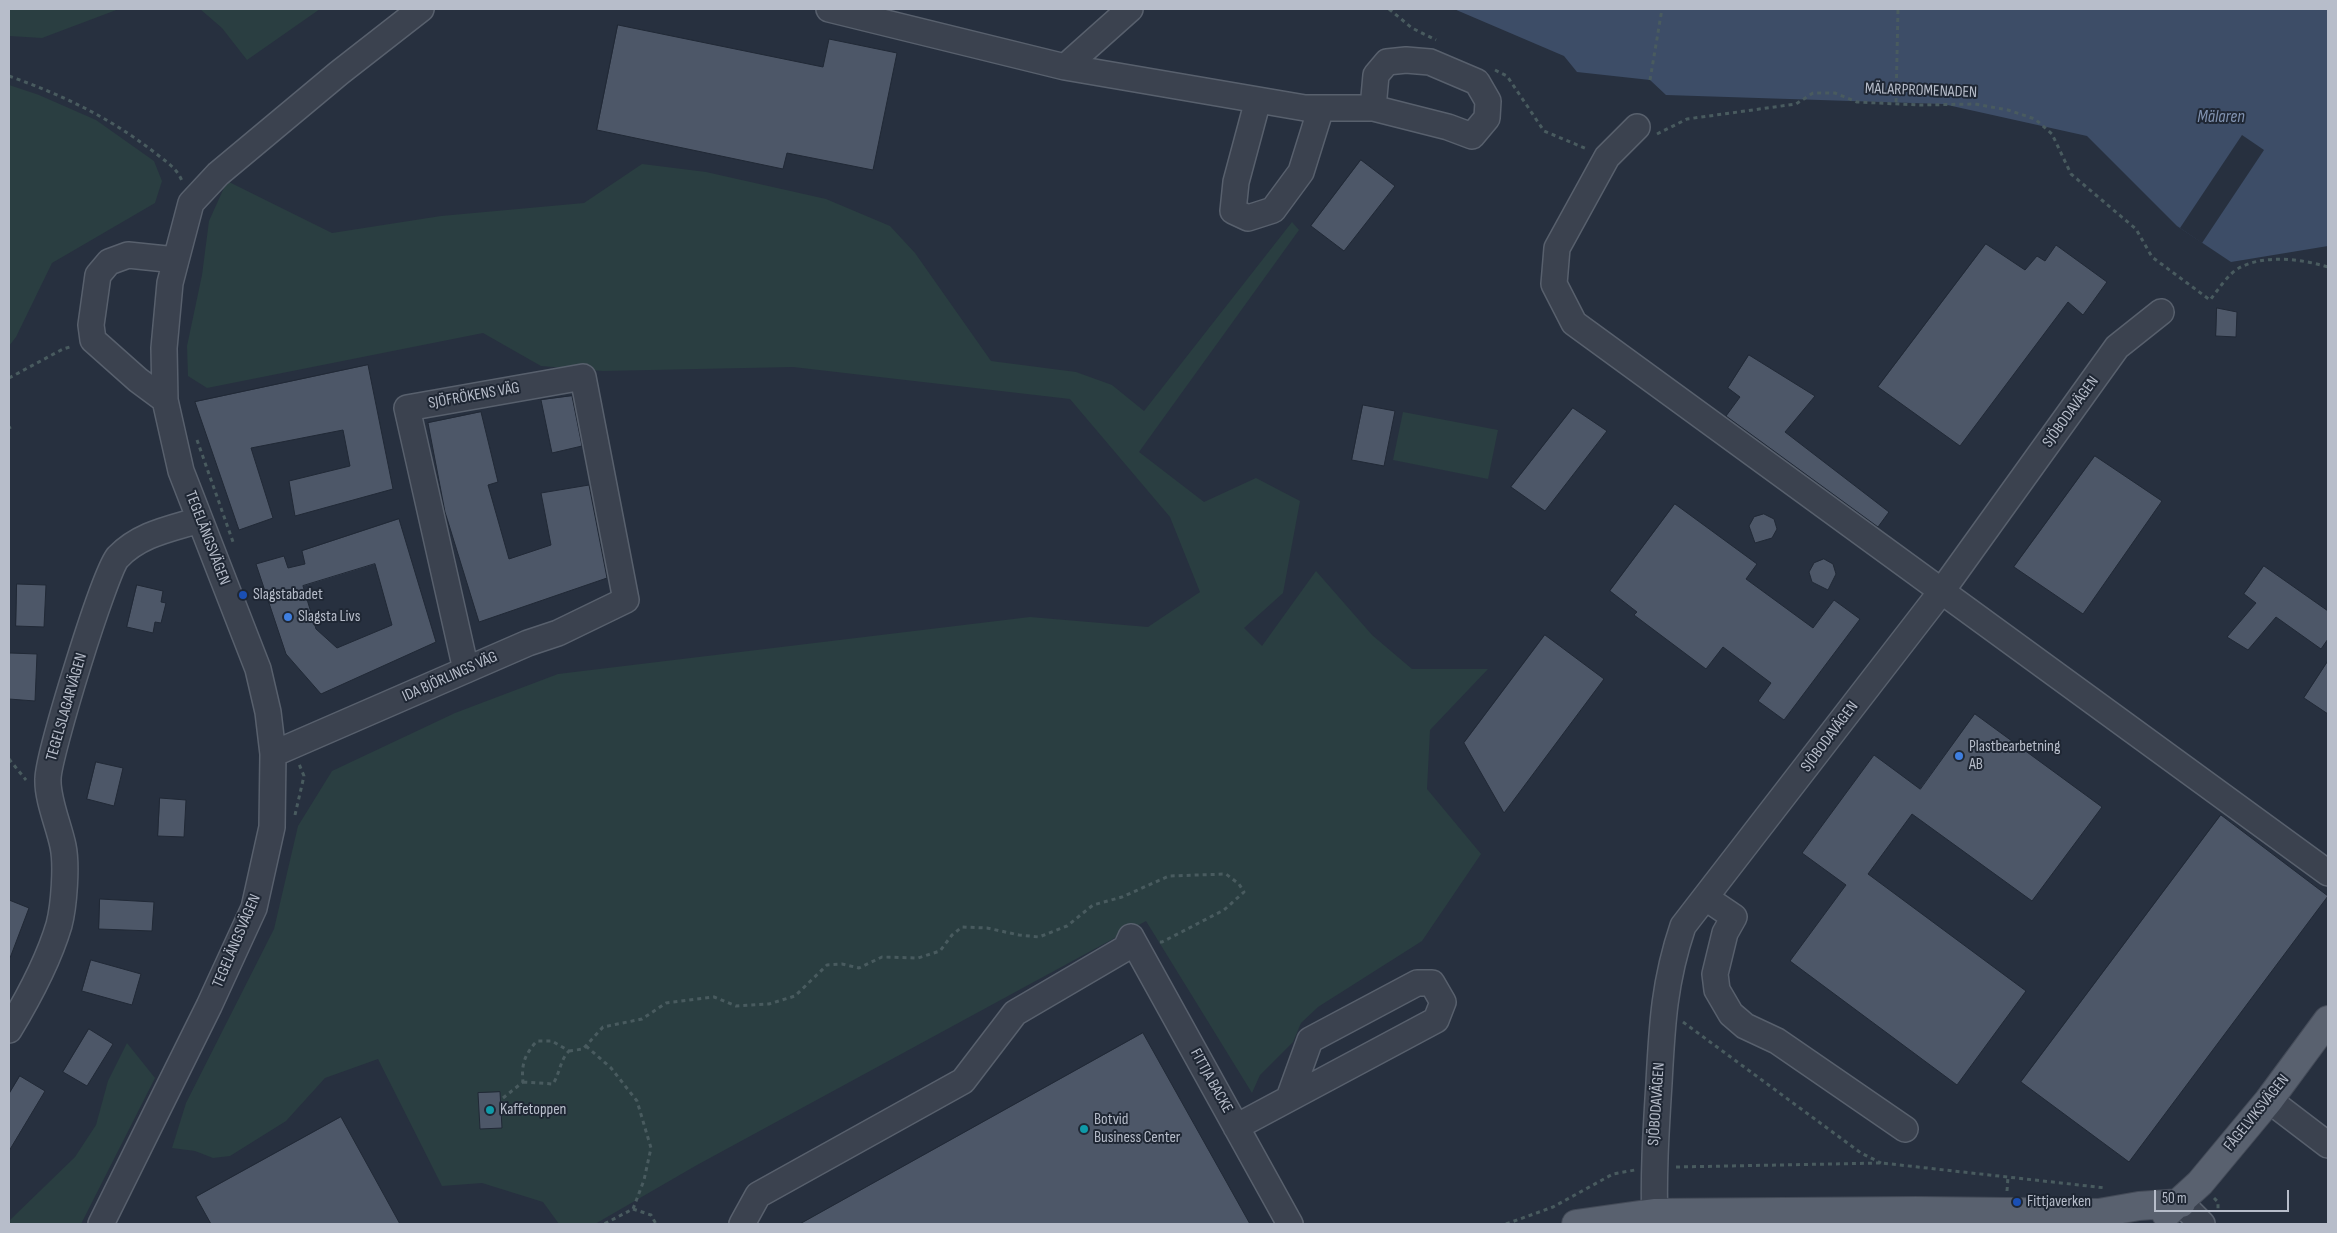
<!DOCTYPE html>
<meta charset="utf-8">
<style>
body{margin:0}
#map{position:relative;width:2337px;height:1233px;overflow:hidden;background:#27303f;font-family:"Sofia Sans Condensed",sans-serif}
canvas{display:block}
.frame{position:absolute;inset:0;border:10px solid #b7bdca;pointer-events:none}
.scale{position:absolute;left:2154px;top:1190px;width:135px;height:22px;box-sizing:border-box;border:2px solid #b7bdca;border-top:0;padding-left:6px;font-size:15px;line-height:18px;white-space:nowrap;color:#b7bdca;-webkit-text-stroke:4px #1f2734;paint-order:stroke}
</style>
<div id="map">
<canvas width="2337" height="1233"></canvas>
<div class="frame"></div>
<div class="scale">50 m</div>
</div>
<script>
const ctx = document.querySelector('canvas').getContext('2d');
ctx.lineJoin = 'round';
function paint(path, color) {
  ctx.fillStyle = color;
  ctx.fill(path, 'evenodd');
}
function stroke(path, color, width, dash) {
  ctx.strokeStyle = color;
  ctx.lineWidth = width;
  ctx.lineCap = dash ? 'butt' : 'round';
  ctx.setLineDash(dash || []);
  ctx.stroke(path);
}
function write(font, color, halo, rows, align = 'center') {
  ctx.font = font + ' "Sofia Sans Condensed",sans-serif';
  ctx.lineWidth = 4;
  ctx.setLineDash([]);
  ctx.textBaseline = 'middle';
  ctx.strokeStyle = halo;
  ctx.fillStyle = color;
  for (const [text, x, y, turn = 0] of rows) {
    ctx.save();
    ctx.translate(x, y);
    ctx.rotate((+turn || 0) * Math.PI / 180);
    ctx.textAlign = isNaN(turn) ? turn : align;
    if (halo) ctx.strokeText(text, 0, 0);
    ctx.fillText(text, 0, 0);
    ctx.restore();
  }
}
paint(new Path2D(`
 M9 9H119L42 38 9 36Z
 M200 9H320L247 60 222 28Z
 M9 85 39 95 96 120 154 161 162 181 155 203 52 263 16 337 9 346Z
 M642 164 706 172 826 199 890 226 915 253 991 361 1076 372 1112 385 1144 411 1292 222 1299 230 1139 452 1204 502 1256 478 1300 501 1283 593 1244 628 1262 646 1316 571 1372 635 1412 669H1488L1430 730 1427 789 1481 854 1422 941 1318 1007 1301 1023 1293 1042 1260 1075 1252 1093 1146 921 697 1165 595 1224H559L543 1202 482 1183 442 1186 378 1059 325 1078 286 1121 230 1156 213 1158 195 1151 172 1148 186 1103 274 929 298 826 332 771 455 713 558 674 1030 617 1148 627 1200 592 1170 517 1070 399 793 367 603 371 541 366 483 333 207 388 188 376 187 346 202 275 209 221 227 181 332 233 441 216 584 203Z
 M1403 412 1498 430 1488 479 1393 460Z
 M127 1043 155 1078 81 1224H9V1221L75 1157 96 1125 108 1081Z`), '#2a3e41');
paint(new Path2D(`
 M1454 9H2328V246L2231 262 2177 226 2087 136 1943 104 1666 95 1650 80 1577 72 1564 56Z`), '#3d4d67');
paint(new Path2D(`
 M2242 135 2264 150 2202 243 2180 228Z`), '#27303f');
const building = new Path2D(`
 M618 25 823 67 829 39 897 53 873 170 787 153 783 169 597 130Z
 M1361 160 1395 186 1344 251 1311 226Z
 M1986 244 2025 270 2037 256 2045 261 2056 245 2107 282 2083 315 2068 302 1960 446 1878 387Z
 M2217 308 2237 312 2236 337 2216 336Z
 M1749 355 1815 396 1785 432 1889 512 1878 527 1726 416 1740 397 1728 388Z
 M368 365 393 489 295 516 289 481 350 466 343 430 251 448 273 518 239 530 195 402Z
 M572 396 582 446 552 453 541 400Z
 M1363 405 1395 411 1384 466 1352 460Z
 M1573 408 1607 431 1545 511 1511 487Z
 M481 412 498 482 488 485 509 559 551 545 541 493 589 485 607 578 479 622 445 512 428 423Z
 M2095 456 2162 501 2083 614 2014 567Z
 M1675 504 1757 564 1746 579 1813 628 1834 600 1860 619 1784 720 1758 701 1771 683 1723 647 1706 669 1634 615 1637 612 1610 591Z
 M1764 514 1774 519 1777 529 1772 538 1755 543 1749 526 1754 517Z
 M399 519 436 642 321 694 286 654 256 564 284 556 288 568 305 564 302 551ZM375 564 392 625 337 648 316 629 303 586Z
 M1824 559 1833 564 1836 574 1828 590 1812 582 1809 572 1814 563Z
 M2264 566 2328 611V639L2321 649 2276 617 2248 650 2227 637 2256 603 2244 594Z
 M17 584 46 585 44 627 16 626Z
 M137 585 163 591 161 602 166 603 161 623 155 622 153 633 127 627Z
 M1545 635 1604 679 1504 813 1464 743Z
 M10 653 37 654 35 701 9 699Z
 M2328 661V714L2304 698Z
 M1975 714 2102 807 2032 901 1912 814 1868 874 2026 991 1957 1085 1790 961 1846 885 1802 853 1874 755 1920 789Z
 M96 762 123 768 114 806 87 799Z
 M160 798 186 800 184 837 158 836Z
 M2221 815 2328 896 2129 1162 2021 1082Z
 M100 899 154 902 152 931 99 929Z
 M9 900 29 908 10 958H9Z
 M91 960 141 974 132 1005 82 991Z
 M89 1029 113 1044 87 1086 63 1072Z
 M1143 1033 1250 1224H800Z
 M20 1076 45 1091 9 1151V1094Z
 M500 1092 502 1128 480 1129 478 1093Z
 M341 1117 400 1224H211L196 1197Z`);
paint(building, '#4d5768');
stroke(building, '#212936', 1);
const minor = new Path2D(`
 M829 9 1065 67 1305 108H1373L1448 127 1472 136 1487 118 1488 101 1477 82 1430 62 1406 60 1387 62 1376 75 1373 108
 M1065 67 1130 9
 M1258 100 1236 182 1233 211 1248 218 1273 210 1301 172 1321 108
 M1637 127 1607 157 1557 248 1554 284 1574 323 2328 873
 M165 400 138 380 93 340 91 325 98 275 109 262 128 255 176 260
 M273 754 528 643 558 633 626 600 583 377 407 408 466 670
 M1706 898 1734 917 1725 933 1715 974 1717 990 1731 1014 1745 1026 1777 1041 1905 1129
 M1131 937 1290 1224
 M9 1030C29 997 48 962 59 925 64 906 67 865 63 846 59 826 47 799 48 779 48 756 105 570 118 557 140 534 170 529 199 520
 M2269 1100 2328 1145
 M1236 1127 1436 1020 1443 1002 1432 983H1417L1310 1040 1289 1098
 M2181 1203 2202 1224
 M101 1224 209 1006 254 908 272 827 273 754 268 712 258 669 181 471 165 400 164 348 170 283 176 260 191 203 218 174 339 73 421 9
 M742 1224 758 1195 963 1081 1015 1013 1126 948 1131 937
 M1655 1224C1653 1177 1656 1131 1659 1083 1662 1026 1664 982 1683 926L1941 592 2117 347 2161 312`);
const major = new Path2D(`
 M2166 1214 2200 1183 2269 1100 2328 1020
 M1576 1224 1654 1213 1916 1211 2099 1213 2139 1206 2181 1203`);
stroke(minor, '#58606d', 28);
stroke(major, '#444b58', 30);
stroke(new Path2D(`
 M1389 9 1412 28 1436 40
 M1495 70 1507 76 1544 131 1587 149
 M9 76C64 96 107 116 154 152 165 161 177 168 182 181
 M1650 80 1662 9
 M1896 102 1898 9
 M1657 134 1687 119 1796 104 1813 93H1835L1857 102 1920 105 1975 104 2008 110 2035 119 2052 134 2071 174 2136 229 2152 257 2210 300C2218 290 2228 274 2239 268 2265 254 2301 259 2328 267
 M9 378 63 349 73 346
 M9 428 11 427
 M197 440 233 542
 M9 759 26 780
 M295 815 304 776 299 764
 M1683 1022 1861 1153 1881 1163
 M586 1046 611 1068 637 1101 651 1148 644 1180 633 1209 604 1224
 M569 1051 583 1049 603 1027 642 1019 666 1003 714 997 736 1006 769 1004 795 996 827 965 842 964 859 968 882 957 918 958 940 951 952 935 962 927 987 928 1019 935 1039 937 1067 926 1093 905 1122 897 1169 876 1226 874 1239 884 1244 892 1224 910 1162 942H1158
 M503 1098 523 1082C521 1064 525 1054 537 1041H552L569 1051C560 1060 560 1073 553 1084L523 1082
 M1676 1167 1882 1163 2106 1188
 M2007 1191 2008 1177
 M2214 1198 2218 1202V1210
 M633 1209 651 1215 656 1224
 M1506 1224 1553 1207 1613 1174 1635 1170`), '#495b5f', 3, [4, 4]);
stroke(minor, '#3b424f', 25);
stroke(major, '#59616f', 28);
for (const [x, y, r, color] of [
 [243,595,5,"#1a4fb4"],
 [288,617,5,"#3f7fe0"],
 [1959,756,5,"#3f7fe0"],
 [490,1110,5,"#0f9aa8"],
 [1084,1129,5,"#0f9aa8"],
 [2017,1202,5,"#1a4fb4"]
]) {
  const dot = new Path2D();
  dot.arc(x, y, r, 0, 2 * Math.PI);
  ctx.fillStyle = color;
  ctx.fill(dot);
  stroke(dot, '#1f2734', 2);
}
write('16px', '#b7bdca', '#1f2734', [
 ["MÄLARPROMENADEN",1921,91,2],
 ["SJÖFRÖKENS VÄG",474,396,-10],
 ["SJÖBODAVÄGEN",2071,412,-54],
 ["TEGELÄNGSVÄGEN",207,538,69],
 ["IDA BJÖRLINGS VÄG",450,677,-24],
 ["TEGELSLAGARVÄGEN",67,707,-74],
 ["SJÖBODAVÄGEN",1830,737,-53],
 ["TEGELÄNGSVÄGEN",237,941,-67],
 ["FITTJA BACKE",1211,1081,61],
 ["SJÖBODAVÄGEN",1657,1104,-86],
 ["FÅGELVIKSVÄGEN",2257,1113,-51]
]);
write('16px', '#b7bdca', '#1f2734', [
 ["Slagstabadet",253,595],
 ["Slagsta Livs",298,617],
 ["Plastbearbetning",1969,747],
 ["AB",1969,765],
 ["Kaffetoppen",500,1110],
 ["Botvid",1094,1120],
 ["Business Center",1094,1138],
 ["Fittjaverken",2027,1202]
], 'left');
write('italic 18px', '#8092b0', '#1f2734', [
 ["Mälaren",2221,117]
]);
</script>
